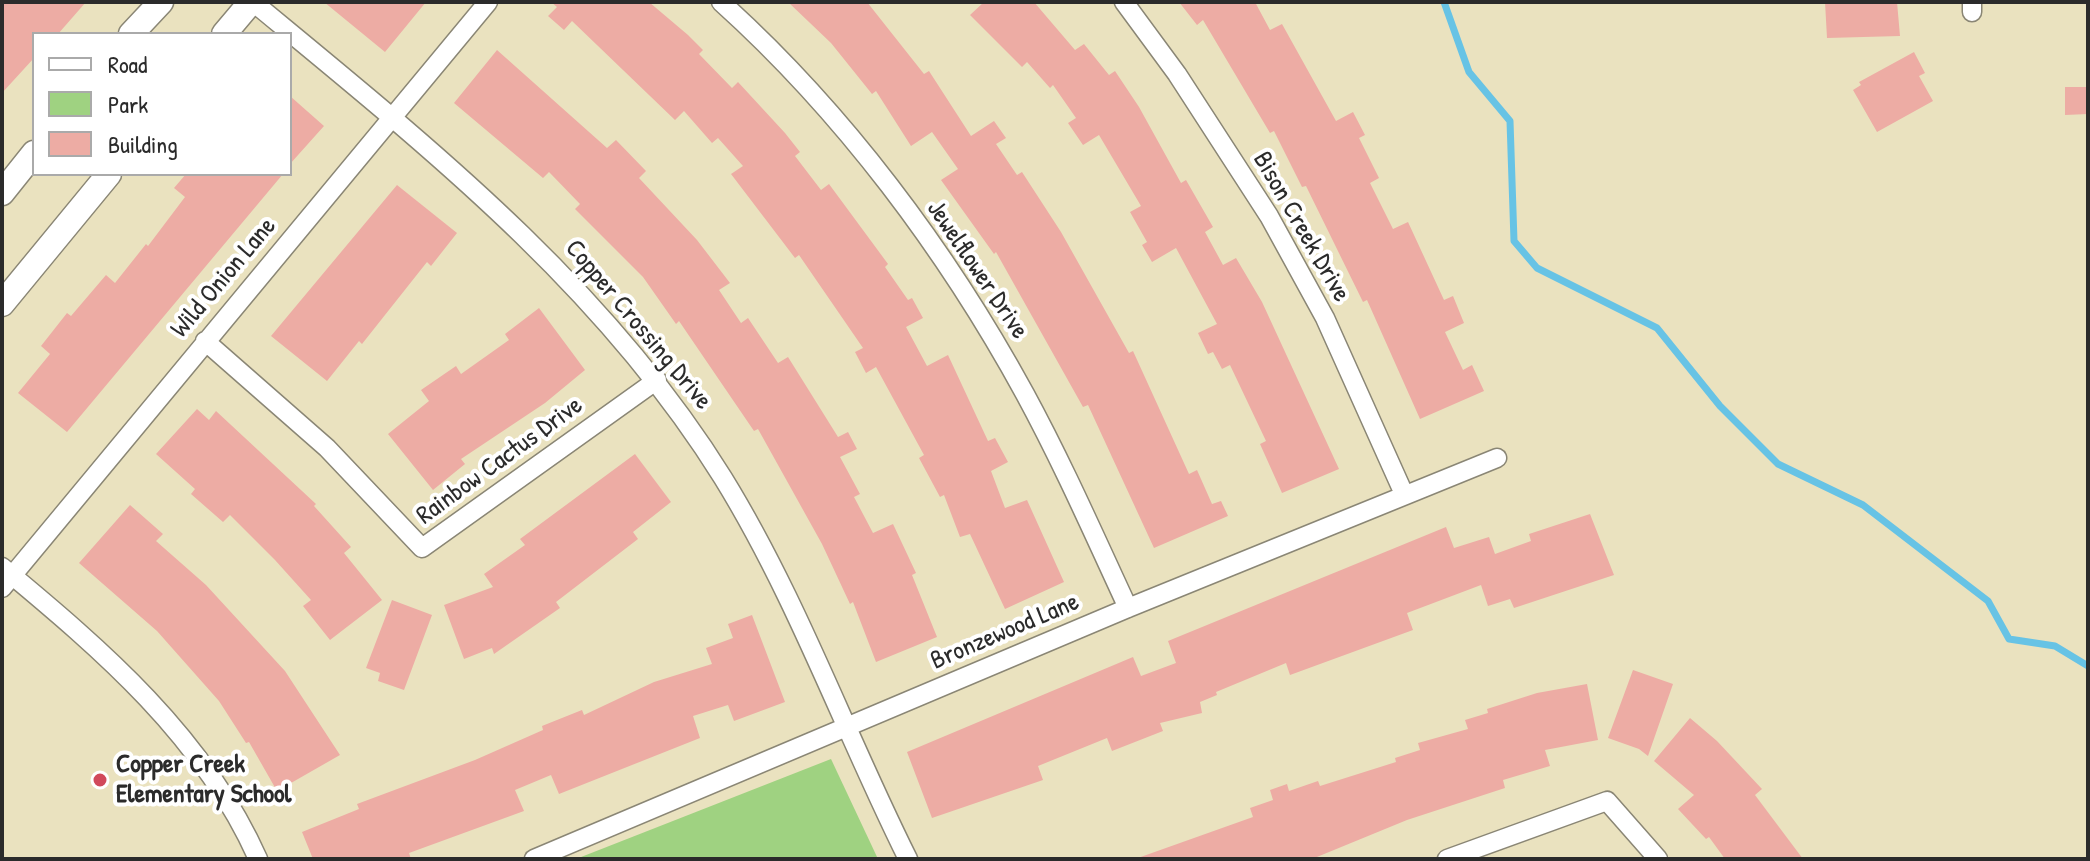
<!DOCTYPE html>
<style>
body{margin:0}
#map{position:relative;width:2090px;height:861px;overflow:hidden;background:#eae2bf;font-family:"Patrick Hand",sans-serif}
canvas{display:block}
.frame{position:absolute;inset:0;border:4px solid #2b2b2b;pointer-events:none}
.legend{position:absolute;left:32px;top:32px;width:260px;height:144px;box-sizing:border-box;background:#fff;border:2px solid #aaa;margin:0;padding:10px 14px;list-style:none;font-size:24px;color:#2b2b2b}
.legend li{display:flex;align-items:center;gap:16px;height:40px}
.legend b{width:40px;border:2px solid #aaa}
</style>
<div id="map">
<canvas width="2090" height="861"></canvas>
<div class="frame"></div>
<ul class="legend">
<li><b style="height:10px;background:#fff"></b>Road</li>
<li><b style="height:22px;background:#9fd281"></b>Park</li>
<li><b style="height:22px;background:#edaca4"></b>Building</li>
</ul>
</div>
<script>
const ctx = document.querySelector('canvas').getContext('2d');
ctx.lineJoin = 'round';
function paint(path, color) {
  ctx.fillStyle = color;
  ctx.fill(path, 'evenodd');
}
function stroke(path, color, width, dash) {
  ctx.strokeStyle = color;
  ctx.lineWidth = width;
  ctx.lineCap = dash ? 'butt' : 'round';
  ctx.setLineDash(dash || []);
  ctx.stroke(path);
}
function write(font, color, halo, rows, align = 'center') {
  ctx.font = font + ' "Patrick Hand",sans-serif';
  ctx.lineWidth = 8;
  ctx.setLineDash([]);
  ctx.textBaseline = 'middle';
  ctx.strokeStyle = halo;
  ctx.fillStyle = color;
  for (const [text, x, y, turn = 0] of rows) {
    ctx.save();
    ctx.translate(x, y);
    ctx.rotate((+turn || 0) * Math.PI / 180);
    ctx.textAlign = isNaN(turn) ? turn : align;
    if (halo) ctx.strokeText(text, 0, 0);
    ctx.fillText(text, 0, 0);
    ctx.restore();
  }
}
paint(new Path2D(`
 M831 759 878 859H576Z`), '#9fd281');
stroke(new Path2D(`
 M1444 2 1469 72 1510 121 1514 241 1537 268 1657 328 1720 406 1778 464 1863 505 1988 601 2009 639 2055 646 2088 666`), '#67c3e5', 7);
paint(new Path2D(`
 M2 2H86L58 34H34V58L2 93Z
 M324 2H426L385 52Z
 M551 2H649L688 35 703 50 699 54 732 88 738 82 785 133 800 152 795 156 821 190 829 184 888 264 885 267 908 300 912 298 923 318 906 327 927 366 948 355 988 441 995 438 1008 462 991 471 1005 508 1027 500 1064 582 1005 609 970 534 960 537 944 495 940 497 919 458 924 455 876 367 866 373 855 352 863 348 799 255 795 258 731 174 743 166 718 138 712 143 684 111 675 120 572 21 564 30 548 16 557 7Z
 M788 2H867L924 74 929 71 971 136 994 121 1006 138 996 144 1017 175 1022 172 1061 232 1129 353 1133 351 1189 474 1197 470 1212 504 1221 501 1228 516 1154 548 1088 405 1083 407 996 252 994 254 941 180 958 169 932 132 911 146 876 91 872 94 831 43Z
 M984 2H1034L1075 50 1084 44 1109 75 1115 71 1139 107 1181 183 1186 180 1213 227 1205 232 1223 265 1236 258 1262 302 1339 469 1282 493 1260 444 1266 441 1230 365 1222 369 1213 352 1208 354 1198 333 1217 324 1176 248 1152 262 1142 245 1147 242 1130 212 1141 206 1099 135 1083 145 1068 123 1076 118 1053 85 1050 88 1027 62 1022 67 970 15Z
 M1179 2H1255L1270 30 1282 24 1336 121 1353 112 1365 135 1359 138 1379 178 1370 183 1393 229 1408 222 1444 300 1453 296 1464 323 1445 332 1463 370 1472 365 1484 391 1420 419 1367 300 1363 302 1306 186 1302 187 1274 131 1270 133 1203 20 1197 25Z
 M1825 2H1897L1900 36 1827 38Z
 M497 50 607 148 616 140 646 171 639 178 697 240 730 283 719 290 741 323 748 318 778 363 788 357 838 437 848 432 857 449 840 457 860 494 854 497 873 533 893 524 916 573 912 575 937 637 876 662 853 602 850 604 822 544 758 429 754 431 679 321 676 324 643 277 575 209 580 204 549 172 543 178 454 103Z
 M1914 52 1925 73 1919 76 1933 101 1877 132 1853 90 1861 85 1859 82Z
 M2065 87H2088V114L2065 115Z
 M290 96 324 126 290 164Z
 M186 174H283L67 432 18 393 50 354 41 346 67 313 71 316 106 275 115 283 146 244 148 246 185 197 174 188Z
 M397 185 457 233 431 266 427 262 362 344 359 341 327 381 271 336Z
 M539 308 585 370 545 403 461 459 465 464 433 490 388 434 429 401 421 390 456 366 461 374 509 340 505 334Z
 M197 409 209 420 216 411 316 504 314 506 351 547 344 553 382 600 330 640 303 606 311 600 275 560 230 515 223 522 191 494 195 489 156 454Z
 M635 454 671 502 633 532 638 539 556 602 560 608 494 654 492 648 464 659 444 605 493 587 484 574 525 545 520 539Z
 M130 505 163 534 156 541 206 585 285 671 340 755 277 791 249 742 246 743 219 701 157 631 79 563Z
 M1590 514 1614 575 1514 608 1510 599 1488 606 1481 585 1407 613 1413 630 1290 675 1286 663 1216 692 1217 695 1200 702 1202 713 1160 723 1163 731 1112 751 1107 738 1038 766 1043 780 932 818 907 752 1133 657 1141 676 1176 663 1168 641 1446 527 1454 548 1489 537 1495 554 1531 541 1529 534Z
 M392 600 432 615 404 690 378 681 380 673 366 668Z
 M752 615 785 702 734 721 728 705 693 716 700 738 559 794 551 775 515 790 524 811 409 853 411 859H313L302 832 359 809 357 804 475 760 543 730 542 726 582 710 584 715 654 682 712 664 706 648 733 638 728 624Z
 M1633 670 1673 684 1648 756 1639 749 1608 738Z
 M1587 684 1598 740 1545 750 1550 766 1503 780 1505 788 1407 820 1312 859H1135L1253 817 1250 808 1273 800 1270 790 1287 784 1289 791 1318 781 1320 786 1396 762 1395 758 1420 750 1418 743 1468 729 1465 720 1488 713 1487 709 1537 693Z
 M1690 718 1717 741 1762 789 1755 795 1803 859H1725L1709 837 1706 839 1678 809 1694 795 1654 761Z`), '#edaca4');
const minor = new Path2D(`
 M253 2C426 145 603 285 723 478 797 598 845 733 908 859
 M721 2C843 112 947 251 1025 394 1063 464 1095 537 1128 608
 M1124 2 1177 74 1269 216 1325 318 1404 494
 M1972 2V12
 M205 341 327 448 422 548 657 380
 M2 567C102 650 204 737 258 859
 M2 588 488 2
 M534 859 1128 608 1497 458
 M1447 859 1607 801 1658 859`);
const tertiary = new Path2D(`
 M131 34 161 2
 M224 34 251 2
 M2 193 34 153
 M2 304 109 174`);
stroke(minor, '#8a8675', 21);
stroke(tertiary, '#8a8675', 27);
stroke(minor, '#fff', 18);
stroke(tertiary, '#fff', 24);
for (const [x, y, r, color] of [
 [100,780,8,"#d1495b"]
]) {
  const dot = new Path2D();
  dot.arc(x, y, r, 0, 2 * Math.PI);
  ctx.fillStyle = color;
  ctx.fill(dot);
  stroke(dot, '#fff', 3);
}
write('26px', '#2b2b2b', '#fff', [
 ["Bison Creek Drive",1301,227,60],
 ["Jewelflower Drive",977,270,56],
 ["Wild Onion Lane",224,278,-50],
 ["Copper Crossing Drive",638,325,50],
 ["Rainbow Cactus Drive",500,461,-36],
 ["Bronzewood Lane",1005,632,-23]
]);
write('bold 26px', '#2b2b2b', '#fff', [
 ["Copper Creek",116,765],
 ["Elementary School",116,795]
], 'left');
</script>
